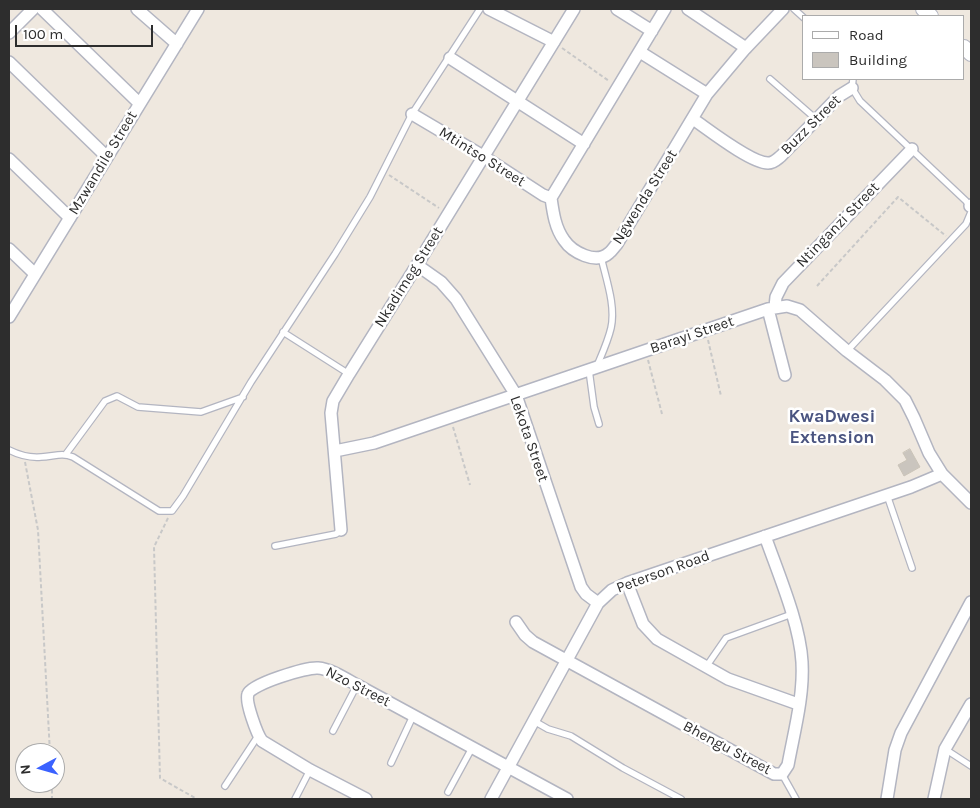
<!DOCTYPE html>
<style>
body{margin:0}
#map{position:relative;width:980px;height:808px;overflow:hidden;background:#efe8df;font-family:Karla,sans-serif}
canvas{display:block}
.frame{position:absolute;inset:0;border:10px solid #2d2d2d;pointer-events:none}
.legend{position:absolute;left:802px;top:15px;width:162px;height:65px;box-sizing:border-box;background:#fff;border:1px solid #ababab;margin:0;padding:6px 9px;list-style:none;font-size:15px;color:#2d2d2d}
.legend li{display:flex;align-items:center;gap:10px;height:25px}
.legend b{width:25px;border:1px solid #ababab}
.north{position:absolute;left:15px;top:743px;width:50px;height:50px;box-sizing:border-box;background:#fff;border:1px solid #ababab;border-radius:50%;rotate:264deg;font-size:14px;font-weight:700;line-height:20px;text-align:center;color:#2d2d2d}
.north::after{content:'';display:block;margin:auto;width:18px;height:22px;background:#3b62ff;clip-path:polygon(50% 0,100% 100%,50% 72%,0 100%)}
.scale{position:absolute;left:15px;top:25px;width:138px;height:22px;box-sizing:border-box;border:2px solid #2d2d2d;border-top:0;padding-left:6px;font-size:15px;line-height:18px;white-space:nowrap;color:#2d2d2d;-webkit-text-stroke:4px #fff;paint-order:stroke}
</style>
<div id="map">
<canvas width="980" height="808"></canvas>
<div class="frame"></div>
<ul class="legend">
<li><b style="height:6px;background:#fff"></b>Road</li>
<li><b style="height:14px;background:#cac5be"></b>Building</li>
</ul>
<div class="north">N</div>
<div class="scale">100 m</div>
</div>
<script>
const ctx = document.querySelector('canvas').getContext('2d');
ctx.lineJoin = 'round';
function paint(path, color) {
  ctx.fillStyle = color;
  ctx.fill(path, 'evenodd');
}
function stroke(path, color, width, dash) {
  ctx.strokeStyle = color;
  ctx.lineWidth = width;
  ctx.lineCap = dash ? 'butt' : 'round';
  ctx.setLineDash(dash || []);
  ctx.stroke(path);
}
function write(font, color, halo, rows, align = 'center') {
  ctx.font = font + ' Karla,sans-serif';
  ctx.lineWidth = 5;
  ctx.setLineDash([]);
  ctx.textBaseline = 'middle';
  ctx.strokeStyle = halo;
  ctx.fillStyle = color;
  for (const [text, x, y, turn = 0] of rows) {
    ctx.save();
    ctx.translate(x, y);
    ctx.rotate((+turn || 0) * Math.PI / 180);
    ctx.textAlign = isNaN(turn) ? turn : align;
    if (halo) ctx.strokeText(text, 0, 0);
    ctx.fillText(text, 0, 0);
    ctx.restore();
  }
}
const building = new Path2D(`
 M910 449 920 467 904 476 898 465 907 460 903 453Z`);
paint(building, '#cac5be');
stroke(building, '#cac4b8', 1);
const service = new Path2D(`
 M794 9 804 18
 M770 79 816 119
 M853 79 852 88 860 101 966 201 970 207
 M283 332 349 374
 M847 351 966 224 971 212
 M597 366C602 354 608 341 611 328 616 306 606 279 601 257
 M589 370 594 407 599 424
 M9 450C19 455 29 458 41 457 53 457 61 452 73 457L159 511H172L183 496 251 382 335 254 370 197 412 114 480 9
 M66 454 105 401 117 396 138 407 201 412 243 397
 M887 495 912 568
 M275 546 336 534 341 530
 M706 667 726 638 792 614
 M534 721 548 729 571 736 623 768 681 799
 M333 731 357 685
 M945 749 971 766
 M391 763 413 716
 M782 774 796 799
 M225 786 258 736
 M448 792 472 748
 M295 799 310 770`);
const minor = new Path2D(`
 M42 9 139 103
 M137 9 177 44
 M489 9 554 42
 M617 9 652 31
 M665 9 551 198C553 212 555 228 564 240 572 252 596 265 609 253 612 251 614 247 617 244L707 94 744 50 783 9
 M688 9 746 48
 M9 33 33 9
 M640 52 707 94
 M450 58 584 144
 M9 62 107 157
 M412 114 483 156 543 195 551 198
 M693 119C709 130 751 163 768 163 774 163 777 159 781 156L839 96 852 88
 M9 159 70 218
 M970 206 971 205
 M9 249 35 274
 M417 265 441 282 456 299 516 395 581 587 586 594 598 603
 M775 307 776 297 783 283 912 149
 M768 309 785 375
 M9 317 198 9
 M335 451 374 443 768 309 787 306 800 310 847 351 885 380 905 400 914 418 929 453 942 474 971 503
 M341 530 331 413 333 401 349 374 417 265 574 9
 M627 583 643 624 657 639 728 679 798 704
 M516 622 525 635 533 642 774 774H782L788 765C794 732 804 696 802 662 800 624 778 573 765 536
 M366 799 310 770 262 741C257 734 245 702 248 694 251 684 307 667 318 668 331 669 346 679 357 685L567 799
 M491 799 598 603 612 590 627 583 911 487 942 474
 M887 799 895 750 901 733 971 602
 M934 799 945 749 971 704`);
const tertiary = new Path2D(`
 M923 9 931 16
 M964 47 971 54`);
stroke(service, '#b3b5c1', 8);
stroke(minor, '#b3b5c1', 14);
stroke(tertiary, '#b3b5c1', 16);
stroke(new Path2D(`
 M562 48 609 81
 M389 175 439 208
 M817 286 898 197 946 236
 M708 340 721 396
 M648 360 662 414
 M453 427 470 485
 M25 462 38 530 50 753
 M168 518 154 547 160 778 195 798V799
 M52 783V799`), '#c8c8c8', 2, [4, 2.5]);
stroke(service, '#fff', 5.5);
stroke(minor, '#fff', 11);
stroke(tertiary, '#fff', 14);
write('15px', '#2d2d2d', '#fff', [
 ["Buzz Street",811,125,-45],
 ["Mtintso Street",482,157,32],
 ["Mzwandile Street",103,163,-59],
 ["Ngwenda Street",645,197,-58],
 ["Ntinganzi Street",838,225,-46],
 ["Nkadimeg Street",409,277,-58],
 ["Barayi Street",692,335,-19],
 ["Lekota Street",529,439,71],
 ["Peterson Road",663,572,-20],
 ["Nzo Street",358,687,27],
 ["Bhengu Street",727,748,28]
]);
write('bold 18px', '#4a5480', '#fff', [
 ["KwaDwesi",832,417],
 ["Extension",832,438]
]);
</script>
